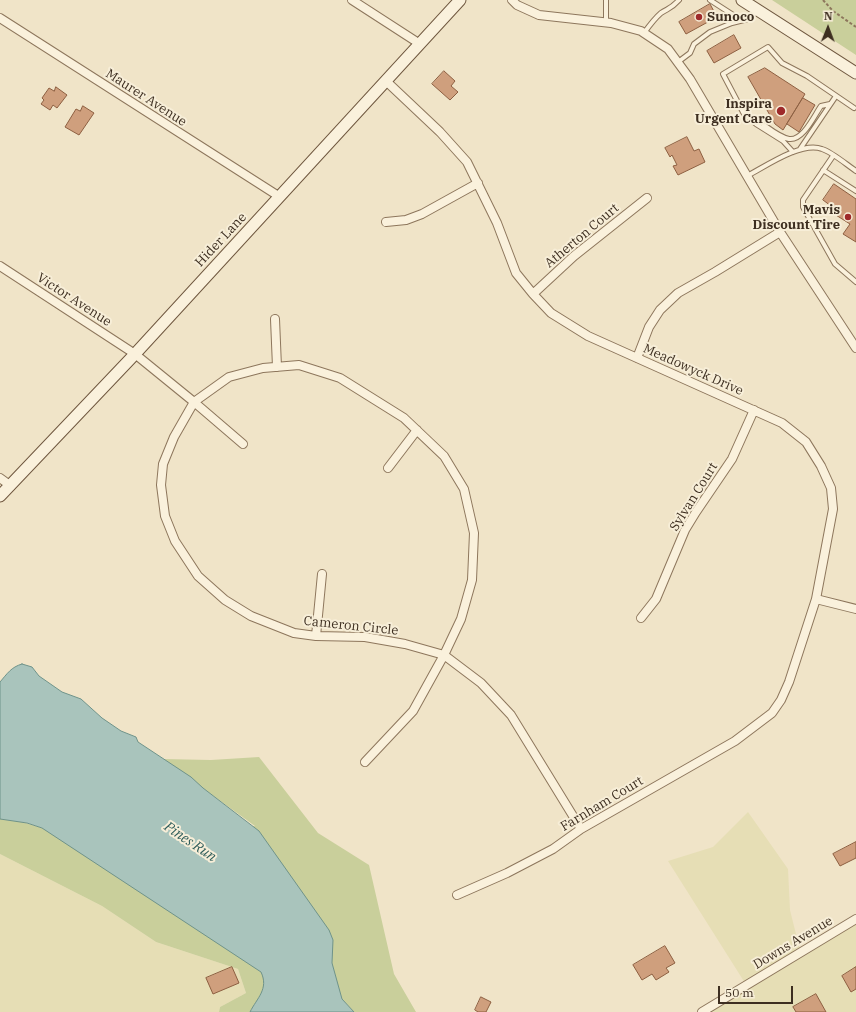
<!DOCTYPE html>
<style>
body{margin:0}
#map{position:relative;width:856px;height:1012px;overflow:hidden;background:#f0e4c8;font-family:"IBM Plex Serif",serif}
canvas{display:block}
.north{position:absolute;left:808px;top:8px;width:40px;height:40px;-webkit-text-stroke:3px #f7eed8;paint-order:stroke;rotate:1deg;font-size:11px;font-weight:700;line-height:16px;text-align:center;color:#3d2e20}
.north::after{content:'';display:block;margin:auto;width:14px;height:18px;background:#3d2e20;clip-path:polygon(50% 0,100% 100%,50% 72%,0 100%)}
.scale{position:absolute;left:718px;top:986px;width:75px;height:18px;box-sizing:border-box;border:2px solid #3d2e20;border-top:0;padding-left:5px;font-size:12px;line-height:14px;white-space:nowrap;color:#3d2e20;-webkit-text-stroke:3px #f7eed8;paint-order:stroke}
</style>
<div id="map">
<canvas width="856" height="1012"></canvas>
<div class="north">N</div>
<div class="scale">50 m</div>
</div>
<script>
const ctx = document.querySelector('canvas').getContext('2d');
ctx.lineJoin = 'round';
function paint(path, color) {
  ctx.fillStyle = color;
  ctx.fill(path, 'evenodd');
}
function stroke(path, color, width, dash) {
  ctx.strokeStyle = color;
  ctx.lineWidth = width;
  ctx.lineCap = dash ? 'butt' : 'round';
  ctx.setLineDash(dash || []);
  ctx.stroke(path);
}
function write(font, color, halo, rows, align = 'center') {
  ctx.font = font + ' "IBM Plex Serif",serif';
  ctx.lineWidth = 4;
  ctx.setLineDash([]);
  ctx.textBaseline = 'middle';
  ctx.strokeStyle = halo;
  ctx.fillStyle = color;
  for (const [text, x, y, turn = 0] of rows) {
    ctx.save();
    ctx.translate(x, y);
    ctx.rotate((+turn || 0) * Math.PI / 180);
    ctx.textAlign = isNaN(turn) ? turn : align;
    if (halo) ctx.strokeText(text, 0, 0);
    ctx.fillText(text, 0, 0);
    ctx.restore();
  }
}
paint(new Path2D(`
 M748 812 788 869 790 910 800 950 856 916V1012H698L745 983 668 861 713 847Z
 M0 854 102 906 156 942 238 969 246 993 220 1007 219 1012H0Z`), '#e6deb5');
paint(new Path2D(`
 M772 0H856V55Z
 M259 757 318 833 369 865 394 974 416 1012H354L342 999 280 1012H219L220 1007 246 993 238 969 156 942 102 906 0 854V815L42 828 255 826 162 759 211 760Z`), '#c9cf9b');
const water = new Path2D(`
 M22 664 32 667 39 676 62 692 81 699 102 718 121 731 136 737 138 742 191 777 203 788 259 831 329 930 333 940 332 963 342 999 354 1012H250C257 998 269 989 261 972L42 828 27 823 0 819V682C7 674 11 667 22 664Z`);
paint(water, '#a9c4bc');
stroke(water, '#6f938a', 1);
const building = new Path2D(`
 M710 4 717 17 686 34 679 22Z
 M734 35 741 48 714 63 707 51Z
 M765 68 805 94 783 130 775 124 748 77Z
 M444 71 455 81 451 86 458 92 450 100 432 84Z
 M56 87 67 95 57 108 53 105 50 110 41 104 44 100 42 98 49 88 54 91Z
 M803 98 815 105 799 132 787 124Z
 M83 106 94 113 79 135 65 127 76 109 80 111Z
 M687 137 694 151 699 149 705 162 678 175 673 166 677 165 672 155 670 157 665 148Z
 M834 184 856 199V242L843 234 850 224 828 210 831 206 823 200Z
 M856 842V858L840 866 833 854Z
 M665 946 675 963 666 968 669 972 656 980 652 974 642 980 633 965Z
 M232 967 239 983 213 994 206 978Z
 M856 967V989L851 992 842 976Z
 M816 994 826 1012H796L793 1007Z
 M481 997 491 1002 486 1012H478L475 1010Z`);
paint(building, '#cf9f7d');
stroke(building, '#8d5f41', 1);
const lane = new Path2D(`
 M606 0V22
 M710 0 741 20
 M644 33C649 26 654 19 661 13 669 8 672 8 679 0
 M678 62 690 53 694 44 710 32 732 23 748 19 758 11
 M764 125C771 130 780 137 789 139 803 141 814 116 821 106L830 104
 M800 149 836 96
 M793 152 783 141 756 124 744 114 723 74 768 47 782 63 807 76 854 108
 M833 156 803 200V207L835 264 856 282
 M823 170 856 191
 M747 176C766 166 802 141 822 149 832 152 847 165 856 171`);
const street = new Path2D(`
 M352 0 420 44
 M512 0 517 5 539 15 611 23 641 31 668 49 690 79 780 232 856 348
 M0 18 280 197
 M386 81 440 132 467 162 497 223 516 273 533 294 551 313 588 336 782 423 806 442 821 466 831 488 833 509 816 599 789 682 781 700 772 713 735 741 581 829 553 849 507 873 457 895
 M386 222 406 220 422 214 478 183
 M0 266 135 354 194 402 243 444
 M533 294 574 256 647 198
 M275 319 277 367
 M637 358 649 327 660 310 678 293 715 272 780 232
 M388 468 417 430
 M0 478 11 486
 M816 599 856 609
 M641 618 656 599 685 530 696 512 732 459 754 410
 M316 636 322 574
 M365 762 413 711 444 655 461 619 472 580 474 533 464 489 444 456 404 418 340 378 299 365 263 368 229 377 194 402 174 437 163 464 161 485 165 516 175 541 198 576 225 600 251 616 294 633 316 636 365 637 405 644 444 655 481 683 511 715 581 829
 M702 1012 856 919`);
const secondary = new Path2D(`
 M742 0 856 73
 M0 496 135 354 460 0`);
stroke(lane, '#8d765c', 6);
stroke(street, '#8d765c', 10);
stroke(secondary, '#6f573f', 13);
stroke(new Path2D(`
 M823 0 833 11 856 27`), '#8d765c', 2, [3, 2]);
stroke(lane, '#faf1dc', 4);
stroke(street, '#faf1dc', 8);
stroke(secondary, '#faf1dc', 11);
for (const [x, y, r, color] of [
 [699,17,4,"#9e2a2b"],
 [781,111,5,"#9e2a2b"],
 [848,217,4,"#9e2a2b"]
]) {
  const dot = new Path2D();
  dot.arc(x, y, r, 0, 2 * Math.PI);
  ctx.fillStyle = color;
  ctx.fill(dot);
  stroke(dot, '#f7eed8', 1.5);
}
write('bold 13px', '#3d2e20', '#f7eed8', [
 ["Sunoco",707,17,"left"],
 ["Inspira",772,104],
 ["Urgent Care",772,119],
 ["Mavis",840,210],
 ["Discount Tire",840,225]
], 'right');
write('13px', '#3d2e20', '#f7eed8', [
 ["Maurer Avenue",146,98,33],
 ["Atherton Court",582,236,-40],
 ["Hider Lane",221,240,-47],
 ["Victor Avenue",74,300,33],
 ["Meadowyck Drive",693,370,24],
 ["Sylvan Court",694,497,-58],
 ["Cameron Circle",351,626,6],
 ["Farnham Court",602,804,-31],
 ["Downs Avenue",793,943,-31]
]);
write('italic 14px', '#2f5d5a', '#f7eed8', [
 ["Pines Run",190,842,34]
]);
</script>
